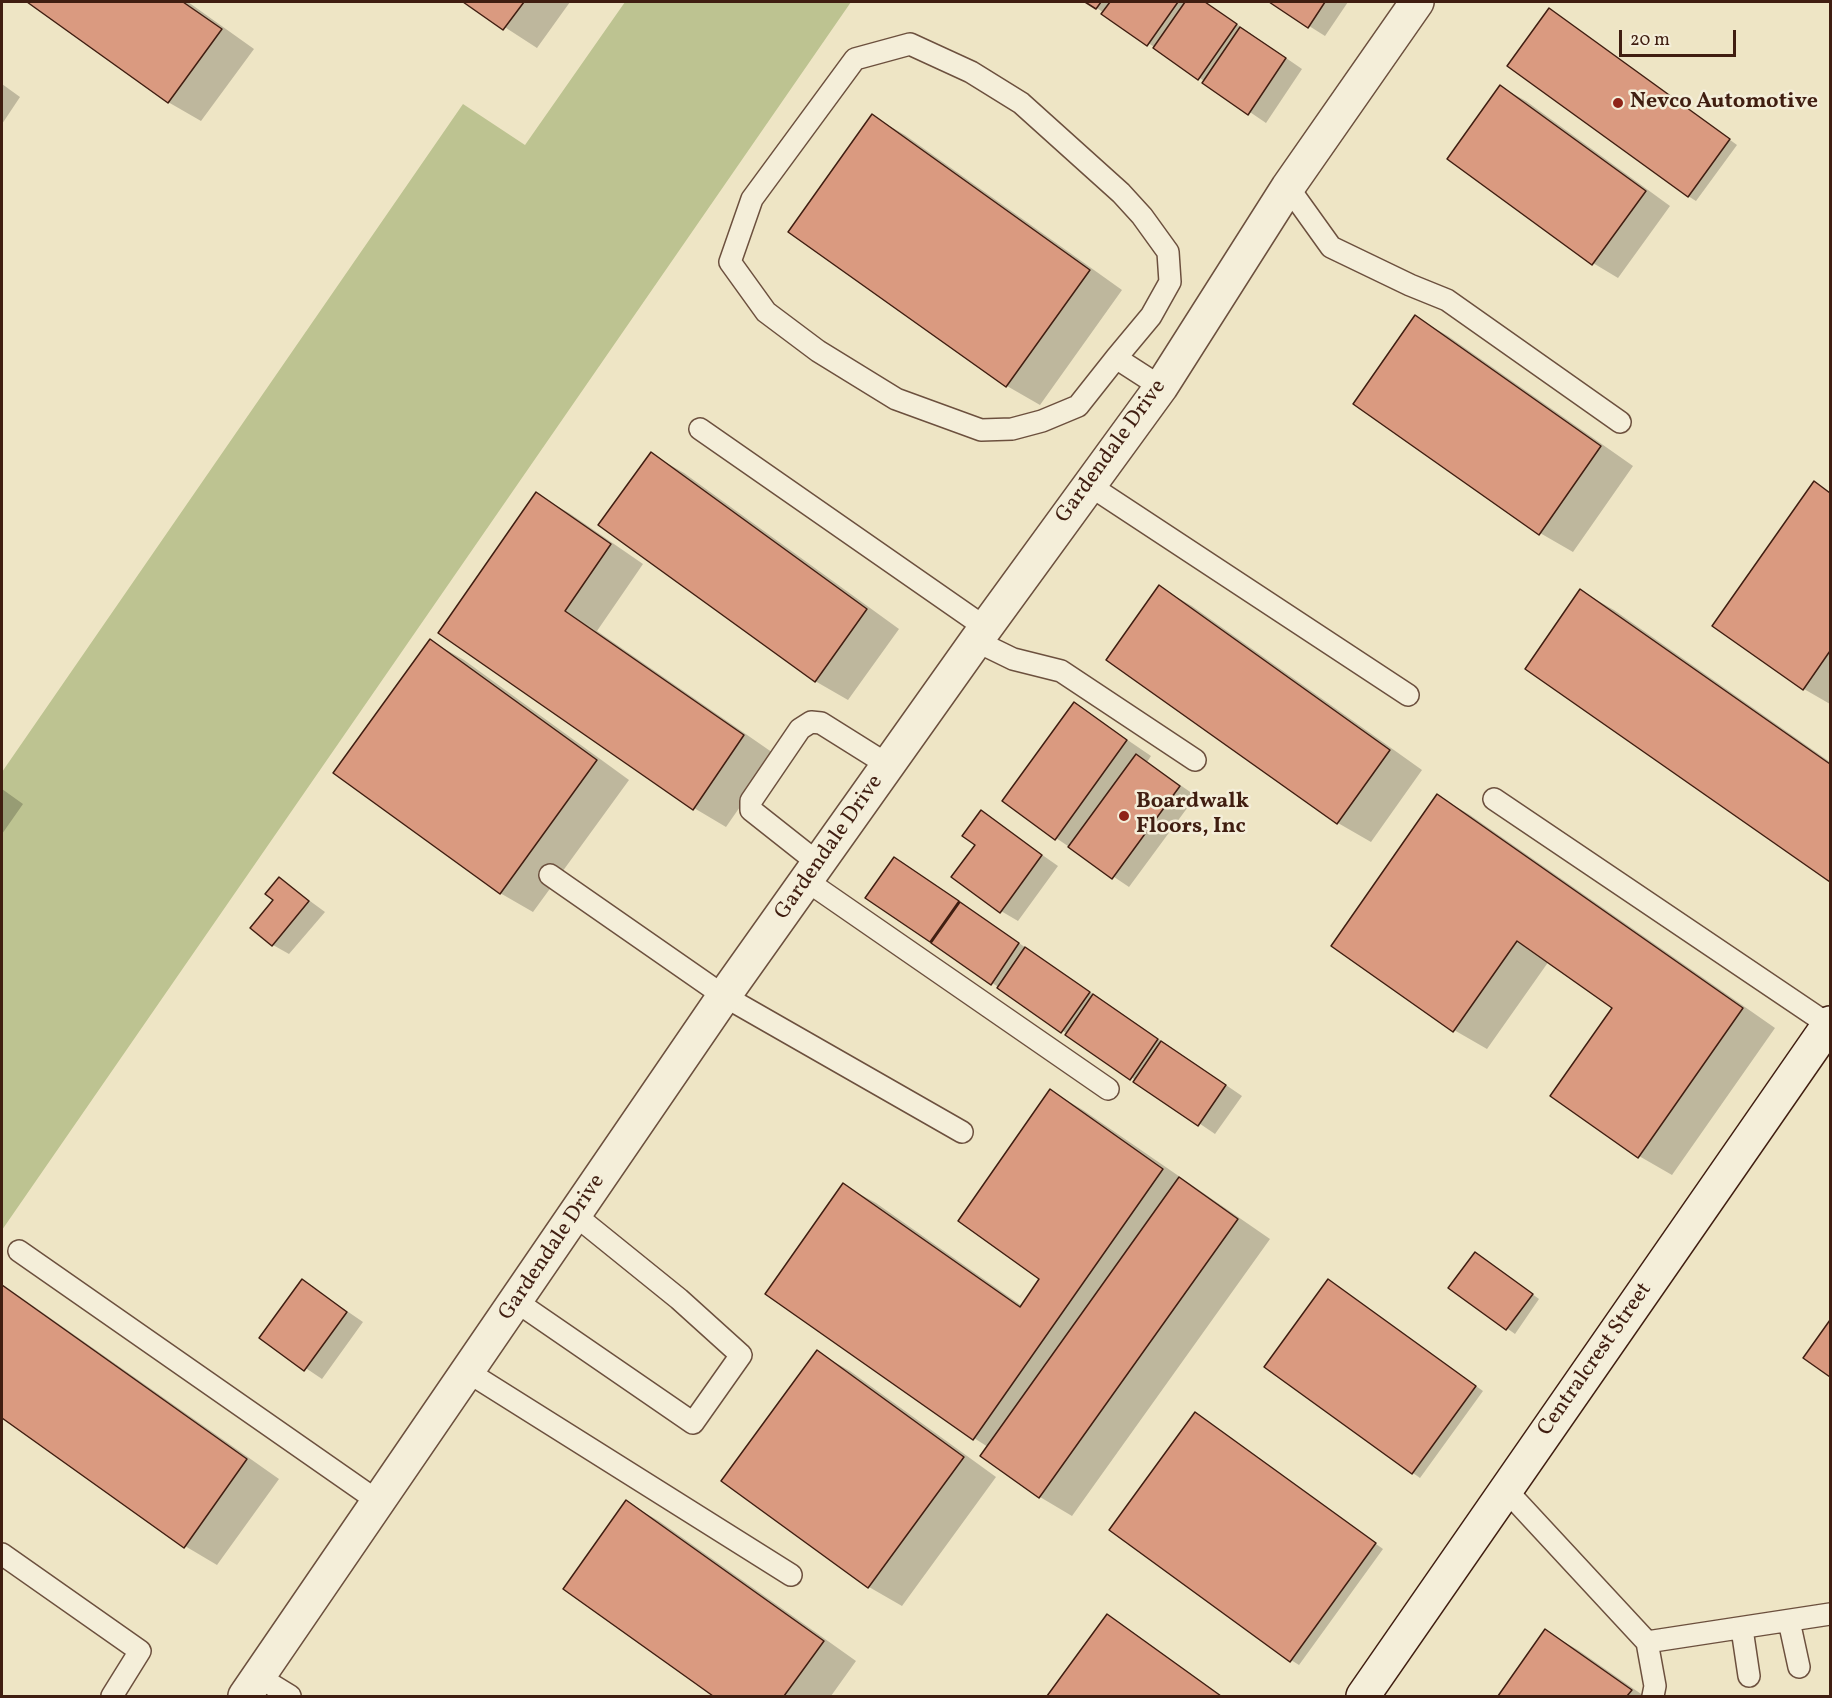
<!DOCTYPE html>
<style>
body{margin:0}
#map{position:relative;width:1832px;height:1698px;overflow:hidden;background:#eee5c5;font-family:Vollkorn,serif}
canvas{display:block}
.frame{position:absolute;inset:0;border:3px solid #401e11;pointer-events:none}
.scale{position:absolute;left:1619px;top:30px;width:117px;height:27px;box-sizing:border-box;border:3px solid #401e11;border-top:0;padding-left:8px;font-size:18px;line-height:21px;white-space:nowrap;color:#401e11;-webkit-text-stroke:4px #f4eed9;paint-order:stroke}
</style>
<div id="map">
<canvas width="1832" height="1698"></canvas>
<div class="frame"></div>
<div class="scale">20 m</div>
</div>
<script>
const ctx = document.querySelector('canvas').getContext('2d');
ctx.lineJoin = 'round';
function paint(path, color) {
  ctx.fillStyle = color;
  ctx.fill(path, 'evenodd');
}
function stroke(path, color, width, dash) {
  ctx.strokeStyle = color;
  ctx.lineWidth = width;
  ctx.lineCap = dash ? 'butt' : 'round';
  ctx.setLineDash(dash || []);
  ctx.stroke(path);
}
function write(font, color, halo, rows, align = 'center') {
  ctx.font = font + ' Vollkorn,serif';
  ctx.lineWidth = 5;
  ctx.setLineDash([]);
  ctx.textBaseline = 'middle';
  ctx.strokeStyle = halo;
  ctx.fillStyle = color;
  for (const [text, x, y, turn = 0] of rows) {
    ctx.save();
    ctx.translate(x, y);
    ctx.rotate((+turn || 0) * Math.PI / 180);
    ctx.textAlign = isNaN(turn) ? turn : align;
    if (halo) ctx.strokeText(text, 0, 0);
    ctx.fillText(text, 0, 0);
    ctx.restore();
  }
}
paint(new Path2D(`
 M625 2H851L2 1230V772L463 104 525 145Z`), '#bdc391');
paint(new Path2D(`
 M29 2H188L254 49 201 121 168 102Z
 M466 2H570L537 48Z
 M1088 2H1205L1302 69 1266 123Z
 M1271 2H1348L1325 36Z
 M1557 14 1737 145 1696 201 1688 196Z
 M2 84 20 97 2 124Z
 M1501 87 1526 101 1670 206 1618 278 1593 263Z
 M872 116 905 135 1122 290 1040 405 1007 386 790 232Z
 M1415 317 1448 336 1633 466 1573 552 1540 533Z
 M651 454 684 473 899 629 848 700 815 681Z
 M1814 483 1830 492V704L1804 689Z
 M536 494 569 513 643 564 597 631 776 755 726 827 694 808 440 633Z
 M1159 587 1192 606 1422 770 1371 842 1338 823 1108 659Z
 M1581 591 1614 610 1830 762V880L1527 668Z
 M431 641 464 660 629 780 533 912 500 893Z
 M1075 704 1151 756 1147 762 1196 796 1129 887 1056 838Z
 M2 789 23 804 2 834Z
 M1438 796 1470 815 1775 1028 1672 1175 1639 1156 1614 1007 1549 961 1487 1049 1454 1030Z
 M981 812 1058 866 1018 921 1001 911 977 845Z
 M911 869 1242 1096 1215 1134 867 898Z
 M280 879 325 912 289 954 273 945 275 900Z
 M1051 1091 1083 1110 1270 1239 1072 1516 1040 1497 988 1447 974 1438 843 1185 876 1203 1022 1306 1041 1278Z
 M1483 1258 1539 1299 1515 1334 1450 1288Z
 M303 1281 363 1322 322 1379 261 1338Z
 M1329 1281 1483 1391 1420 1478 1413 1473Z
 M2 1284 279 1479 217 1565 185 1546 2 1416Z
 M1830 1322V1375L1805 1357Z
 M817 1352 850 1371 996 1477 902 1606 869 1587 723 1481Z
 M1203 1418 1383 1549 1299 1665 1291 1660Z
 M626 1502 659 1521 856 1661 831 1696H716L565 1589Z
 M1108 1616 1116 1620 1221 1696H1049Z
 M1545 1631 1578 1650 1644 1696H1500Z`), '#0003');
const building = new Path2D(`
 M27 2H183L222 29 168 103Z
 M463 2H524L503 30Z
 M1085 2H1101L1096 9Z
 M1110 2H1178L1147 46 1101 14Z
 M1185 2H1205L1237 24 1198 80 1153 48Z
 M1269 2H1325L1308 28Z
 M1549 8 1730 139 1688 197 1507 66Z
 M1240 27 1286 58 1248 115 1202 83Z
 M1500 85 1646 191 1592 265 1447 159Z
 M872 114 1090 270 1006 387 788 232Z
 M1415 315 1601 446 1539 535 1353 404Z
 M651 452 867 609 815 682 598 525Z
 M1814 481 1830 493V651L1803 690 1712 626Z
 M536 492 611 544 565 611 744 735 693 810 438 633Z
 M1159 585 1390 750 1337 824 1106 660Z
 M1580 589 1830 764V882L1525 669Z
 M430 639 597 760 500 894 333 773Z
 M1074 702 1127 740 1055 840 1002 801Z
 M1136 754 1180 786 1112 879 1068 847Z
 M1437 794 1743 1008 1638 1158 1550 1096 1612 1008 1517 941 1453 1032 1331 946Z
 M981 810 1042 855 1000 913 951 877 975 845 962 836Z
 M894 857 959 901 930 942 865 898Z
 M279 877 309 901 272 946 250 928 273 900 265 894Z
 M960 902 1019 943 991 985 931 943Z
 M1025 947 1090 992 1061 1033 997 988Z
 M1093 994 1158 1039 1130 1080 1065 1035Z
 M1161 1041 1226 1085 1198 1126 1133 1082Z
 M1050 1089 1163 1169 973 1440 765 1294 843 1183 1020 1307 1039 1279 958 1221Z
 M1179 1177 1238 1219 1039 1498 980 1456Z
 M1475 1252 1533 1294 1506 1330 1448 1288Z
 M302 1279 347 1312 304 1371 259 1338Z
 M1328 1279 1476 1386 1412 1474 1264 1367Z
 M2 1285 247 1459 184 1548 2 1418Z
 M1830 1320V1377L1803 1358Z
 M817 1350 964 1457 868 1588 721 1481Z
 M1195 1412 1376 1543 1290 1662 1109 1530Z
 M626 1500 824 1641 784 1696H713L563 1589Z
 M1107 1614 1221 1696H1047Z
 M1545 1629 1632 1690 1627 1696H1498Z`);
paint(building, '#da9a80');
stroke(building, '#401e11', 1.5);
const lane = new Path2D(`
 M1288 187 1331 247 1410 285 1447 300 1620 422
 M1116 358 1151 316 1170 282 1168 252 1142 216 1121 193 1021 103 971 72 910 44 855 59 752 199 730 262 766 312 818 351 896 399 981 430 1012 429 1042 421 1078 406 1116 358 1161 387
 M700 429 986 628
 M1089 485 1408 695
 M976 641 1013 659 1061 671 1195 760
 M1494 799 1829 1025
 M818 863 751 810V801L800 729 811 722 821 723 888 765
 M550 875 724 996 962 1132
 M807 881 1108 1089
 M19 1251 379 1502
 M517 1302 693 1423 741 1355 679 1299 575 1215
 M468 1372 791 1575
 M1506 1490 1647 1642
 M2 1554 140 1651 112 1696
 M1789 1621 1799 1667
 M1742 1629 1749 1676
 M259 1677 290 1696
 M1653 1696 1655 1686 1647 1642 1830 1614`);
const street = new Path2D(`
 M245 1696 724 996 976 641 1161 387 1288 187 1417 2`);
const secondary = new Path2D(`
 M1363 1696 1830 1023`);
stroke(lane, '#6c503e', 24);
stroke(street, '#6c503e', 36);
stroke(secondary, '#401e11', 36);
stroke(lane, '#f4eed9', 21);
stroke(street, '#f4eed9', 33);
stroke(secondary, '#f4eed9', 33);
for (const [x, y, r, color] of [
 [1618,103,6,"#8f2418"],
 [1124,816,6,"#8f2418"]
]) {
  const dot = new Path2D();
  dot.arc(x, y, r, 0, 2 * Math.PI);
  ctx.fillStyle = color;
  ctx.fill(dot);
  stroke(dot, '#f4eed9', 2);
}
write('bold 22px', '#401e11', '#f4eed9', [
 ["Nevco Automotive",1630,103],
 ["Boardwalk",1136,803],
 ["Floors, Inc",1136,828]
], 'left');
write('22px', '#401e11', '#f4eed9', [
 ["Gardendale Drive",1112,452,-54],
 ["Gardendale Drive",830,848,-55],
 ["Gardendale Drive",553,1248,-56],
 ["Centralcrest Street",1596,1360,-55]
]);
</script>
